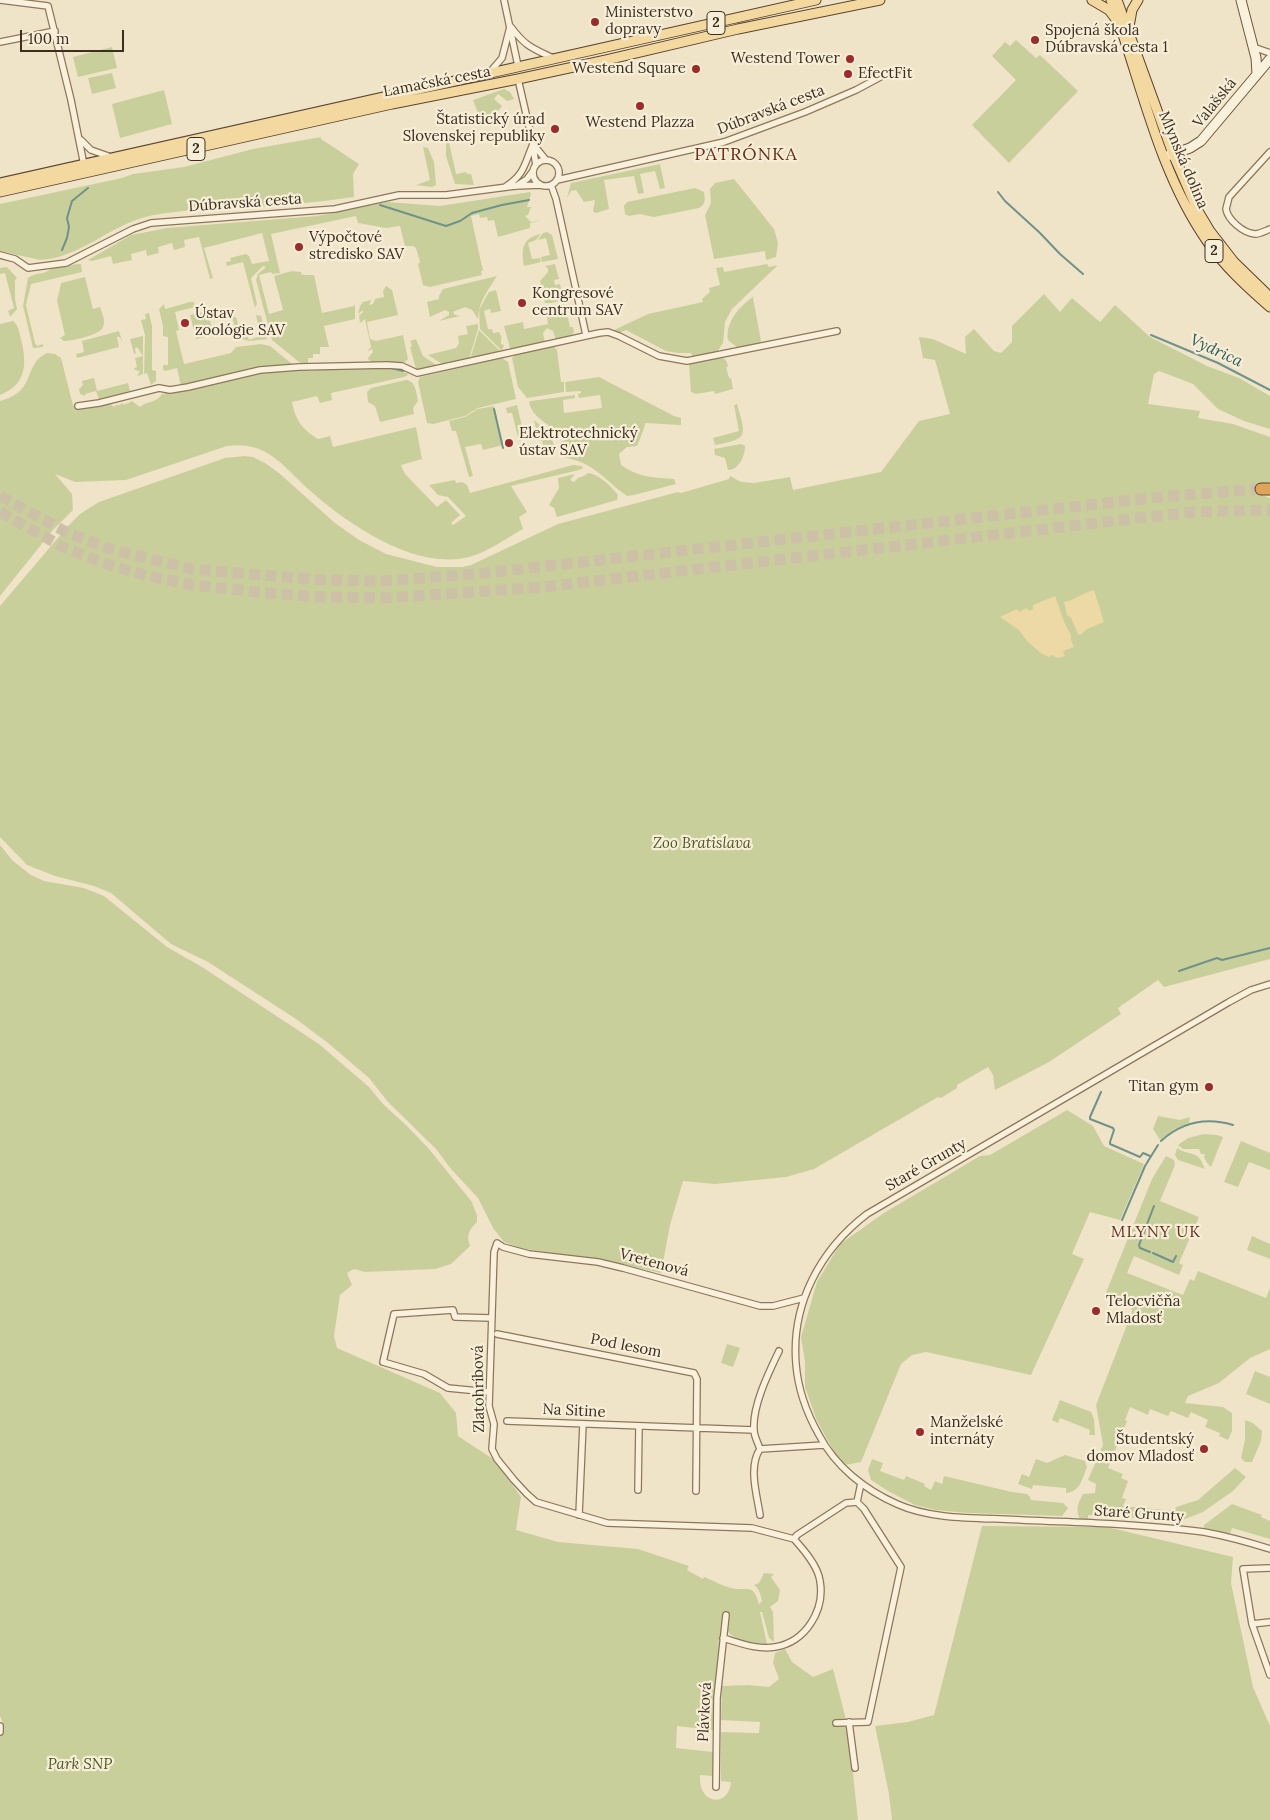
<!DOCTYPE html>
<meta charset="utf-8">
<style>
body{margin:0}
#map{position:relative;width:1270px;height:1820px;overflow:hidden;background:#f0e4c8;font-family:Lora,serif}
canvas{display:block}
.scale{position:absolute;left:20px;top:30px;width:104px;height:22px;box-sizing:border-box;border:2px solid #3d2e20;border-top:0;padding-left:6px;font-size:15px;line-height:18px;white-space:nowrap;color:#3d2e20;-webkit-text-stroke:4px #f7eed8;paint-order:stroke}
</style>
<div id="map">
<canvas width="1270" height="1820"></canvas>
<div class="scale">100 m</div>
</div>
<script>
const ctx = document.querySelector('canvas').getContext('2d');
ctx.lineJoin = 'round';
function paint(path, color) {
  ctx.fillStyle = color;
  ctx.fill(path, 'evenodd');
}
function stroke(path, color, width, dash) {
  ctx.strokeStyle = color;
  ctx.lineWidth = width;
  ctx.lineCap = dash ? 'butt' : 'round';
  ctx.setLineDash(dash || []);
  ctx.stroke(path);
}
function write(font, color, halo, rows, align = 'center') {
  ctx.font = font + ' Lora,serif';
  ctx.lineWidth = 4.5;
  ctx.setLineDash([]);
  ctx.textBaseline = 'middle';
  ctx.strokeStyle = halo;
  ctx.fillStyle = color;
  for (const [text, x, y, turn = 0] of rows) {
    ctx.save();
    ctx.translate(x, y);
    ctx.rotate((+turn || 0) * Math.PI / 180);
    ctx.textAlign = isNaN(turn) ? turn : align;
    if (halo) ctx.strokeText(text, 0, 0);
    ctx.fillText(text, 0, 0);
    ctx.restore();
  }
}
paint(new Path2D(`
 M1016 40 1036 58 1040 55 1078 91 1009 163 972 125 1016 80 992 56 1005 42 1010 46Z
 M112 47 117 68 78 77 73 57Z
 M112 73 116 88 92 94 88 78Z
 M504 89 510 92 514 99 507 101 498 94 494 99 502 106 493 118 481 121 473 100Z
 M164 90 172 124 120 138 112 104Z
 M321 137V139L359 164 353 174 354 197C314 203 276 206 236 208 207 210 177 210 149 216 110 225 80 258 40 260L0 251V204L122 178 133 174 184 167 253 149Z
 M449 142 456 174 466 172 467 174H471L474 185 455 184 446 156V143Z
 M423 147 428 148 434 162 436 185 432 187 416 185 430 180Z
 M660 164 665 188 660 189 655 171 640 174 644 193 638 194 634 176 604 180 609 209 596 213 593 211 595 200 584 202 576 190 571 191 567 198 571 183Z
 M734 179 774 229 778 243 776 257 766 260 765 251 714 259 705 215 711 203 710 189 715 183Z
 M695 188 704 192C705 199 706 204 699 208L654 217 640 214 629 216 625 214 624 206 627 202Z
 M530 192 531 194 527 207H531L528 215 525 216 531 222 542 220 530 223V228L498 237 494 220 488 221 487 217 480 218 479 214 471 216 483 271H481L482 275 430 287 423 285 418 264 420 262 416 248 413 246H405L400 226 386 228 358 223 356 216 271 234 280 273 272 274 271 272 259 275 269 314 283 310 274 276 292 271 301 272 302 275H314L322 313 354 306V304L355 306V319L324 326 329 347H320V354H313V358H308V365L299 362 272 340 256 280 258 274 266 267 263 266 251 278 257 304 255 308 243 262 227 266 226 262 231 261 230 258 246 254 249 256 252 264 269 261 262 233 204 248 213 278 210 279 199 237 184 240 185 247 174 250 172 243 158 247 159 253 147 256 146 250 131 254 132 260 113 264 111 256 92 261 88 260 131 235 167 228 317 216 387 202 440 206Z
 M547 232 552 235 558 259 542 262 541 257 550 255 546 238 538 240 543 233Z
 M541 234 536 240 528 243 532 259 540 258 541 262 524 266C521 249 522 238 541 234Z
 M77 264H81L82 272 31 284 26 305 35 343 37 346 43 344V347L33 348 23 306 28 278C35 272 45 275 51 269Z
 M555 264 559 279 554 280 555 285 560 284 564 300 551 303H545L540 281 548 272V269L545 266Z
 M767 264 769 267 778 265 732 309 725 322 723 343 717 352 693 359 691 353H678L666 351 626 330 619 333 612 331 648 314 703 302 702 299 710 292 709 288 720 285 716 268 723 267 724 272Z
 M7 267 17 278 15 280V299L17 309 11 316H10L8 311 14 308 5 273 0 274V268Z
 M497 276C488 290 478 303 478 319L472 310 465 307 453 312 455 315 460 316 439 321 449 315V312L445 310 430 317 427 302 439 299V296L443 289Z
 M85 277 93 309 100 307C102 313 106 321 103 327 101 335 71 341 64 341L60 338 65 335 57 301 61 283Z
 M386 286 392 290 398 315 367 322 370 339 376 341 403 335 408 359 405 362 373 363 368 359V358L373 352 372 349 367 352 371 347 365 319 360 323 359 316 363 312V310L358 314 360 306 363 302 371 300 369 305 373 304 375 299 384 297 383 291Z
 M496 290 501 311 491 313 490 309 484 311 488 329H492L493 333 499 332 502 338 501 339V344L504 345 502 351 480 329 479 310 489 292Z
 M1044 294 1060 312 1072 298 1100 322 1115 305 1150 337 1207 366 1239 378 1270 396V429L1244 421 1218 409 1193 384 1159 371 1154 374 1148 404 1200 411 1198 418 1233 424 1270 437V482L1261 484 1262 495 1270 498V959L1164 987 1158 980 1118 1008 1121 1014 1049 1062 995 1090 993 1075 988 1067 957 1085V1088L941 1098 938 1097 814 1169 786 1177 715 1184 683 1181 670 1225 661 1273 617 1263 520 1248 504 1242 493 1228 478 1198 451 1169 436 1149 388 1102 369 1078 328 1043 296 1019 208 962 171 944 111 893 94 886 55 876 27 865 0 837V606L68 526 80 514 99 502 225 458 245 456 253 457 265 463 279 473 335 523 359 540 386 554 437 567H462L471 565 558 524 678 492 681 493 729 479 730 476 741 482 754 483 790 477 793 490 881 472 919 421 950 414 935 360 923 358 919 337 933 339 966 354 965 337 974 329 994 351 1001 353 1012 342V326Z
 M754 296 753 298 761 341 758 345 738 348 728 340C725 322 740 306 754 296Z
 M190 302H194L195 307 175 312 179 330 176 331 184 364 231 353 236 347 261 344 270 346 292 364 251 368 181 386 177 368 165 371 163 369V365H168V337L163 336V326L159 309 164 304 165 309Z
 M565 304 570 327H573L574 332 571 336 556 340 553 331 547 328 543 333 545 343 513 350 510 348 504 326 523 322 524 329 548 324 546 310 552 306Z
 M208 311 213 335 196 339 190 315Z
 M149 313 152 326V370L156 371V381L151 385 147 373 144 374 145 335 141 320 146 319 145 314Z
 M256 315 261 316 267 339 249 341 238 338 232 317H236L241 334 247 335 249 340 261 336Z
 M13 321C19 326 19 332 21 339 27 364 27 384 0 395V324Z
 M478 324V329L469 359 444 365 428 355 456 348 459 343 458 336 468 334 466 326Z
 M479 330 501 352 470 359Z
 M119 331 123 344 120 337H117L119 347 77 358 76 354 84 352 82 341Z
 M143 336V374L137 376 140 371 135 370 134 368 137 367 135 358 143 356 137 347 135 349 136 353 134 354 130 339Z
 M416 339 423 356 438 366 419 370 416 369 410 347 412 346 410 341Z
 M553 346 557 350 561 382H564V392L527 398 518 387 512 358 515 355Z
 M47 353 55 354 61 358 73 405 78 409 108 402 114 407 116 405H120L122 403 124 405 126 403 127 404 132 401 140 407C148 400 155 404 162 394L260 372 387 368 407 373 408 375 404 377 331 393 332 400 320 403 317 396 292 402C295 420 303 430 318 439L330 436 333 447 416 427 422 459 401 465 405 474 437 507 446 500 460 515 451 523 453 525 466 516 448 497 438 495 429 485 455 480 456 483 462 482 467 485 470 493 573 465 582 466 583 468 579 470 511 486 527 512 519 517 523 529C507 538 486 553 469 557 414 571 346 523 307 488 281 464 266 441 227 446L126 480 75 482 55 474 72 494 73 510 53 530 0 596V401C38 391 22 365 47 353Z
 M502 358 508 362 516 399 478 408 465 416 433 424 427 423 418 382 420 377Z
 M719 358C725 357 727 361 728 367H726L729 378H731L733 389 715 394 714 391 696 394 691 392 689 364Z
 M599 377 674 416 681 418V425L645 423C644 431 640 438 637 446L627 447 619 454 621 465C637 477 655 478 674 479L676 484 634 495 627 496C612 486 601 472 585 464 578 460 571 460 563 456L560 442 564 441C555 425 532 420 529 402L531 401 575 395V398L563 400 564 413 602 408 600 395 579 398 578 394 581 393V391L566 392 565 382Z
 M94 378 97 391 128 383 130 391 99 399 96 391 85 394V396L80 394 79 389 83 385 82 381Z
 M406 380C416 381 416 392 418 401L413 408 414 414 380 422 375 406 368 402 367 392 371 388Z
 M737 404C746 436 749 439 715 445L713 438 739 431 734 405Z
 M517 405 525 439 519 441 512 413H507L506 408Z
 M494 406 503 445 483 450 481 444 465 447 473 476 469 477 456 431H452L449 421 465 417 478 409Z
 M534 420 549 433 555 447 544 449 542 441 539 440Z
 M741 444 745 446C745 456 739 470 728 470L725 458 715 455 714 449Z
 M587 473C599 474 611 486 618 495L617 500 557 517 554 508 549 505 559 488 558 478 575 474 570 480 574 482 578 478 586 475Z
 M0 845 13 861 31 875 44 881 84 888 104 896 167 947 202 967 319 1044 369 1087 383 1104 407 1126 429 1149 472 1202 477 1216V1222C469 1230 466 1235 470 1246L451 1264 435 1269 365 1272 354 1269 347 1273 352 1285 340 1295 334 1336 337 1348 440 1393 456 1413 458 1436 496 1461 521 1497 516 1530 558 1542 638 1549 689 1566 687 1570 703 1579 704 1577C713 1580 722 1586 731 1588 747 1592 753 1582 759 1604L762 1601C760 1594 760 1590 754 1585L759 1583 764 1573 774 1574 771 1577 780 1590 778 1601 770 1607 773 1612 774 1642 769 1638 762 1612H760L767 1644C758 1644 733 1641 728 1631 726 1626 728 1619 729 1614L725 1613 719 1639 713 1730 677 1726 676 1748 713 1752 712 1776 700 1775C698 1805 729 1808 731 1782L721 1781V1732L759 1733 760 1722 721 1720 722 1686 748 1685 769 1687 779 1679 773 1663 775 1653 785 1649 792 1662 813 1677 833 1669 848 1727 858 1820H0V1737L3 1723 0 1716Z
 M1067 1110 1093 1126 1104 1146 1144 1164 1120 1220 1090 1212 1072 1254 1084 1259 1031 1375 926 1352 912 1355 901 1364 861 1462 845 1465 837 1457 817 1421 805 1387V1362L801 1337 817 1282 840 1244 884 1213 980 1156 990 1155Z
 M1158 1116 1180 1120 1190 1117 1189 1123 1175 1129 1160 1140 1153 1129Z
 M1204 1134 1217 1135 1223 1137 1211 1167 1207 1163 1204 1157 1205 1154H1201L1199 1149H1183L1178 1145 1188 1138Z
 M1241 1141 1270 1153V1170L1249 1162 1238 1187 1224 1182Z
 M1177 1148C1193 1158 1197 1148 1205 1169L1178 1160 1175 1155Z
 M1166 1156 1174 1160 1175 1165 1160 1201 1199 1217 1179 1263 1183 1265 1179 1275 1134 1256 1127 1273 1183 1295 1190 1279 1194 1281 1198 1271 1266 1298 1270 1288V1349L1250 1358 1219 1383 1188 1396 1185 1403 1223 1407 1232 1413V1431L1228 1440 1219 1436 1220 1433 1205 1427 1208 1420 1191 1412 1188 1418 1171 1411 1168 1416 1150 1409 1148 1415 1130 1407 1125 1420 1127 1421 1108 1468 1123 1474 1121 1478 1128 1481 1122 1498 1126 1499 1123 1506 1175 1511 1176 1507 1198 1500 1235 1468 1246 1477 1233 1491 1203 1512 1180 1521 1088 1515V1519H1080C1075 1510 1078 1503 1083 1494L1095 1493 1096 1484 1088 1480 1103 1445 1096 1405 1132 1312 1131 1305 1105 1295 1152 1179Z
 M1252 1236 1270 1244V1259L1247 1250Z
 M727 1344 740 1348 733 1367 721 1363Z
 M1255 1371 1270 1377V1404L1246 1394Z
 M1060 1400 1091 1412 1094 1419 1095 1435H1089L1090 1430 1060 1418 1058 1423 1052 1420Z
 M1245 1420 1253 1423 1262 1431 1261 1441 1252 1462H1245L1241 1458 1245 1440Z
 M1065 1455 1085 1461 1087 1467C1082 1479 1080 1492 1066 1493V1488L1033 1485 1032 1489 1018 1484 1022 1474 1029 1477 1036 1459 1047 1463Z
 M872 1459 883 1463 880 1471 904 1480 906 1476 925 1484 924 1486 931 1490 935 1481 942 1484 944 1476 1012 1492 1027 1494 1030 1497 1031 1500 1063 1503 1068 1508 1062 1516 968 1513 936 1510 915 1505 888 1491 871 1480 868 1470Z
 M1232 1504 1262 1515 1261 1517 1270 1521V1539L1232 1528 1230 1534 1204 1528V1525Z
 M982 1526 1107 1527 1233 1557 1231 1583 1253 1687 1270 1726V1820H892L889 1794 875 1726 908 1722 934 1715Z`), '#c9cf9b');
paint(new Path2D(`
 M1094 590 1104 622 1087 629 1080 635 1078 634 1071 618 1067 615 1064 602C1073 601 1083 593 1094 590Z
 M1055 596 1065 624 1071 635V640L1074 647 1063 651 1065 656 1058 658 1051 655 1049 657 1042 654 1027 641 1019 630 1000 617 1017 609 1021 614 1020 611 1027 608 1029 611 1033 609V605Z`), '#ecd9a5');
stroke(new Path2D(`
 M998 192 1005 201 1040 233 1060 254 1083 274
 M380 205 446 226 460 221 472 213 502 205 529 200
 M62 250 67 238 69 227 67 218 72 201 88 188
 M1151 335 1218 363 1270 390
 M391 368 403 371
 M494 409 503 448
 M1179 971 1217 958 1222 960 1270 948
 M1101 1092 1090 1117V1119L1113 1128 1114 1130 1110 1142V1144L1140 1157 1143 1153 1150 1156
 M1161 1141C1182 1122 1206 1117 1233 1125
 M1122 1220 1145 1166 1158 1145
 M1150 1252 1140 1248 1139 1245 1154 1206
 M1153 1253 1173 1262 1176 1256`), '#6f938a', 2);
stroke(new Path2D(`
 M0 496 68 533 111 549 192 569 321 580 383 581 476 574 1160 497 1261 489
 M0 512 63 547 106 564 148 576 193 585 257 592 319 597 385 598 543 587 1192 512 1270 510`), '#ccc0a6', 11, [11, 5.5]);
const street = new Path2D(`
 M0 0 48 6 71 100 84 165
 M504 0 518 66
 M511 27C525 46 532 48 553 58
 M0 42 55 31
 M1253 47 1270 53
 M490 72 502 58 510 27
 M518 79 533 144 546 160
 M81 140 91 150 111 157
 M533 147 536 165
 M1270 152 1229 197 1226 209C1228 220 1243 233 1255 234 1260 234 1265 231 1270 229
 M533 173a13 13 0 1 1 26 0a13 13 0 1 1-26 0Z
 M557 180 724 142 805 112 856 90 884 75
 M551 185 556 199 586 335
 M516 186 527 179 533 171
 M505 187C525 174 524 165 533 144
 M0 255 15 259 28 268 66 263 133 229 151 223 335 209 399 195H446L515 186 541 185
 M78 406 99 403 159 388 170 390 188 387 260 370 299 367 387 365 402 366 417 373 599 333 608 332 619 336 659 356 687 361 837 331
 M1270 984 1251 990 1229 1002 867 1214C820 1250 791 1304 796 1364 798 1390 806 1412 819 1435 835 1466 865 1490 897 1504 928 1518 966 1518 1001 1519 1038 1521 1076 1522 1114 1524 1144 1526 1174 1528 1204 1532 1226 1536 1248 1542 1270 1549
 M497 1334 694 1373 697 1379 696 1491
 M489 1392 448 1388 424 1374 383 1362 394 1314 453 1310 455 1317 491 1318
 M507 1421 754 1430
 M760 1449 824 1445
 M638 1490 639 1426
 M579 1515 583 1424
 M760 1515C757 1495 748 1467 760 1449 758 1443 754 1436 754 1430 752 1406 769 1372 779 1351
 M794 1539 752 1528 607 1523 536 1502 527 1494 514 1480 497 1459 492 1449 494 1424 489 1406 494 1252 497 1243 503 1247 529 1254 598 1262 623 1268 760 1306H773L804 1298
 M1270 1568 1243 1569 1252 1624 1270 1675
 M1252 1624 1270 1622
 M723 1638C740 1643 757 1650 775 1647 806 1642 825 1610 820 1581 818 1566 804 1550 794 1539L797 1535 846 1503 857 1502
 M849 1722 855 1768
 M836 1723 868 1722 901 1567 864 1509 857 1502 861 1483
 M0 1726V1732
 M716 1787 717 1698 726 1615`);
const secondary = new Path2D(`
 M1241 0 1256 58 1257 74
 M1167 156 1190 148 1201 141 1270 59`);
const primary = new Path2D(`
 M1092 0 1109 10 1115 18
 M1111 0C1141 80 1157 169 1207 241 1224 266 1247 287 1270 307
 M1117 0 1173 154 1198 211 1210 231 1234 262 1270 297
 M1129 27 1132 10 1138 0
 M0 183 816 0
 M0 192 392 104 518 79 606 60 738 29 880 0`);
const highway = new Path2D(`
 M1261 489H1270`);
stroke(street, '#8d765c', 8);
stroke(secondary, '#6f573f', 11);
stroke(primary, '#5b4430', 11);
stroke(highway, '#5b4430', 13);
stroke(street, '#faf1dc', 5.5);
stroke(secondary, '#faf1dc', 9);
stroke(primary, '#f3d9a0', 9);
stroke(highway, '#e0a458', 11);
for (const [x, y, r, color] of [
 [595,22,5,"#9e2a2b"],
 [1035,40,5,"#9e2a2b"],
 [850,59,5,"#9e2a2b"],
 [696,69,5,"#9e2a2b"],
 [848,74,5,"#9e2a2b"],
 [640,106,5,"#9e2a2b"],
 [555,129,5,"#9e2a2b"],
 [299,247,5,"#9e2a2b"],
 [522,303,5,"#9e2a2b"],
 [185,323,5,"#9e2a2b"],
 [509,443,5,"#9e2a2b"],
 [1209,1087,5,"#9e2a2b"],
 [1096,1311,5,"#9e2a2b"],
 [920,1432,5,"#9e2a2b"],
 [1204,1449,5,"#9e2a2b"]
]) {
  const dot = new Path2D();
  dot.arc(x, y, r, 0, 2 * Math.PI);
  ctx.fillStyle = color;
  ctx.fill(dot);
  stroke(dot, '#f7eed8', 2);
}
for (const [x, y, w] of [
 [716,23,18],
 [196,149,18],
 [1214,251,18]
]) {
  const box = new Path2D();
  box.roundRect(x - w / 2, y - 11.5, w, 23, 4);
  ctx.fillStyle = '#f7eed8';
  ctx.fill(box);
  stroke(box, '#3d2e20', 1);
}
write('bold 14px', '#3d2e20', null, [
 ["2",716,23],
 ["2",196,149],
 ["2",1214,251]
]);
write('15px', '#3d2e20', '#f7eed8', [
 ["Ministerstvo",605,13],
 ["dopravy",605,30],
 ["Spojená škola",1045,31],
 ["Dúbravská cesta 1",1045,48],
 ["Westend Tower",840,59,"right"],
 ["Westend Square",686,69,"right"],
 ["EfectFit",858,74],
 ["Štatistický úrad",545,120,"right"],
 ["Slovenskej republiky",545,137,"right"],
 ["Westend Plazza",640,123,"center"],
 ["Výpočtové",309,238],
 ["stredisko SAV",309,255],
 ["Kongresové",532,294],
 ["centrum SAV",532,311],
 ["Ústav",195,314],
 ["zoológie SAV",195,331],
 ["Elektrotechnický",519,434],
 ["ústav SAV",519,451],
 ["Titan gym",1199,1087,"right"],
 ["Telocvičňa",1106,1302],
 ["Mladosť",1106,1319],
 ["Manželské",930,1423],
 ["internáty",930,1440],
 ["Študentský",1194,1440,"right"],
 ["domov Mladosť",1194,1457,"right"]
], 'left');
write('15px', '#3d2e20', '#f7eed8', [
 ["Lamačská cesta",437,82,-11],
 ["Valašská",1215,103,-51],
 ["Dúbravská cesta",771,110,-21],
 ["Mlynská dolina",1183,160,67],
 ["Dúbravská cesta",245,203,-4],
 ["Staré Grunty",926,1165,-30],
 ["Vretenová",654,1263,15],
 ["Pod lesom",626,1346,11],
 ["Zlatohríbová",479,1389,-91],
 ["Na Sitine",574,1411,3],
 ["Staré Grunty",1139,1514,4],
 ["Plávková",705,1712,-87]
]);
write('italic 15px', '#4d5a26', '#f7eed8', [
 ["Zoo Bratislava",702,844],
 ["Park SNP",80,1765]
]);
write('italic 16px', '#2f5d5a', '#f7eed8', [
 ["Vydrica",1216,351,25]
]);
ctx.letterSpacing = '1px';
write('16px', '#6b2e1e', '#f7eed8', [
 ["MLYNY UK",1156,1232]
]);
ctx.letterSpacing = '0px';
ctx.letterSpacing = '1px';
write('18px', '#6b2e1e', '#f7eed8', [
 ["PATRÓNKA",746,155]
]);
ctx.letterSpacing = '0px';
</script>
